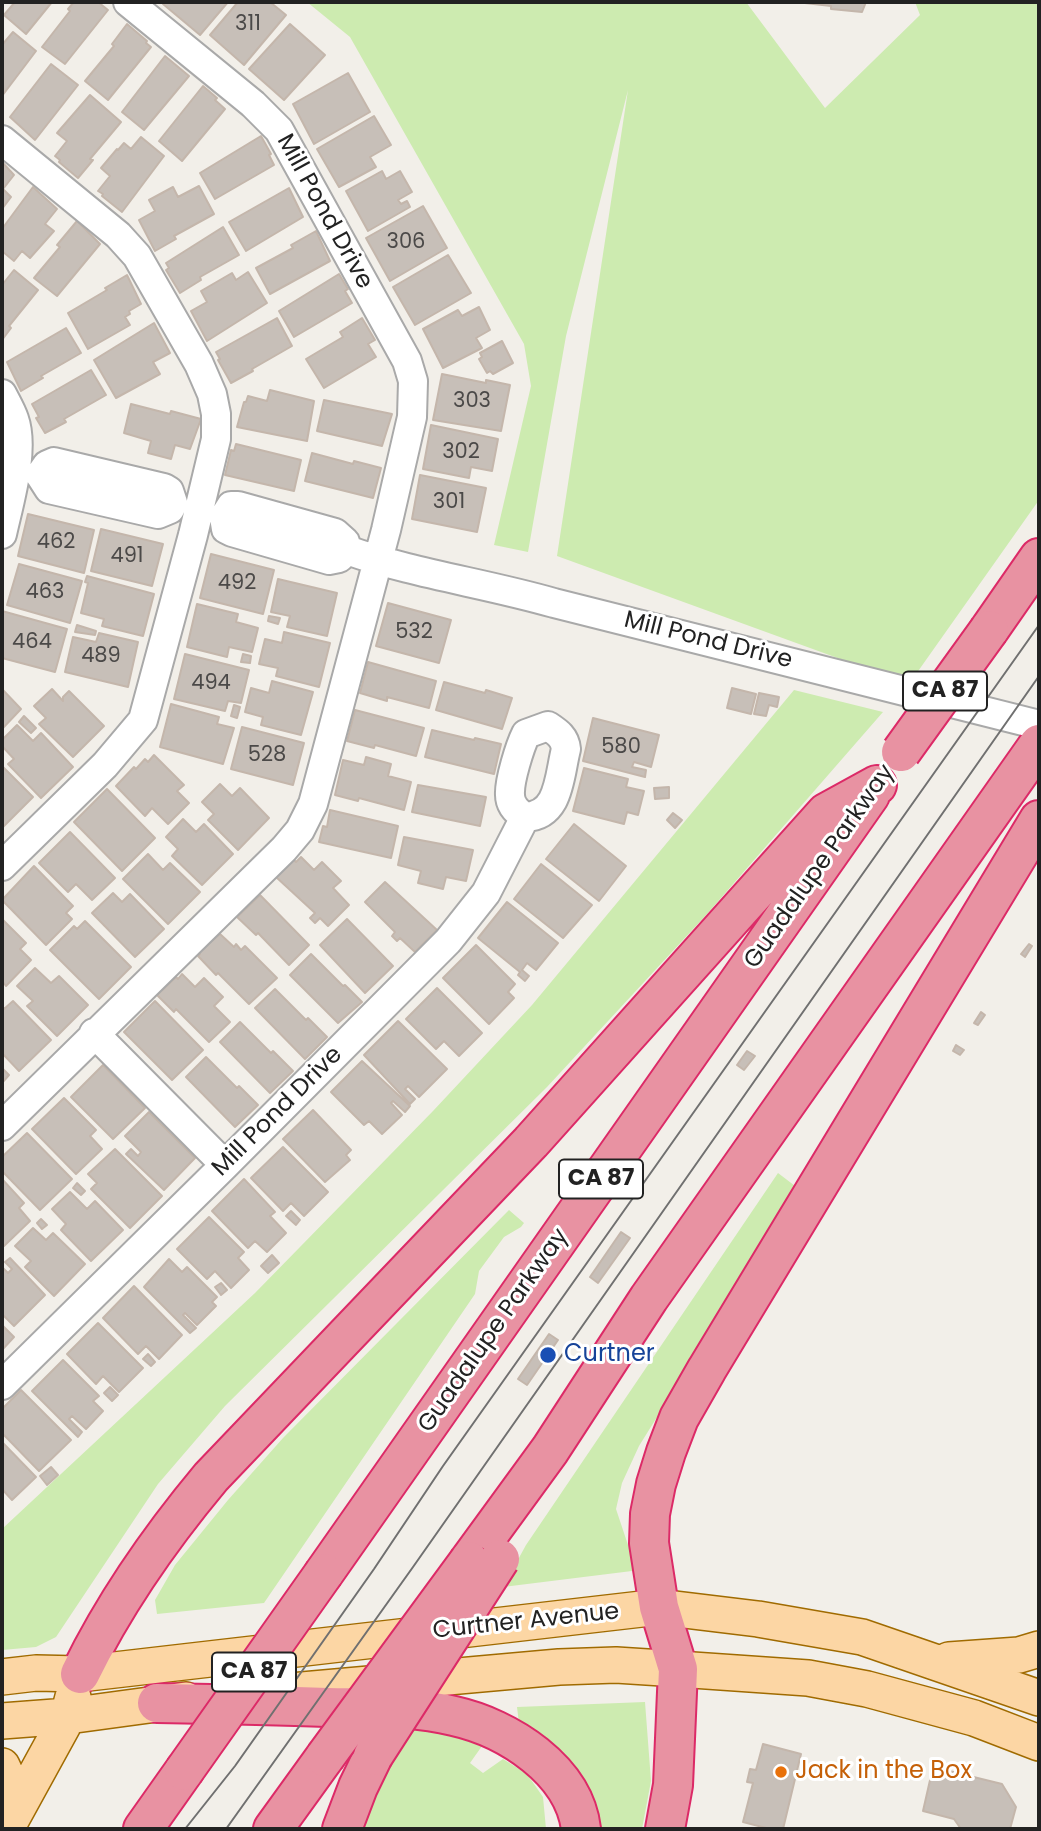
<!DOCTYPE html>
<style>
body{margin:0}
#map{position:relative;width:1041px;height:1831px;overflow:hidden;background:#f2efe9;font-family:Poppins,sans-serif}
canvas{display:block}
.frame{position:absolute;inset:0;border:4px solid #222;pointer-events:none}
</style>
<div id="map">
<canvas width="1041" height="1831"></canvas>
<div class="frame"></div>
</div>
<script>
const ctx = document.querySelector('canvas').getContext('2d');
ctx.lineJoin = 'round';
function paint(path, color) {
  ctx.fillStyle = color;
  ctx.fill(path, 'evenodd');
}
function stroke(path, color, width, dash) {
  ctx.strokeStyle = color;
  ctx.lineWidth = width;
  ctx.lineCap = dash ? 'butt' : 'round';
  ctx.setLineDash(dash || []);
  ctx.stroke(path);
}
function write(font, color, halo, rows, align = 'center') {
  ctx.font = font + ' Poppins,sans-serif';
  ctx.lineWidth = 6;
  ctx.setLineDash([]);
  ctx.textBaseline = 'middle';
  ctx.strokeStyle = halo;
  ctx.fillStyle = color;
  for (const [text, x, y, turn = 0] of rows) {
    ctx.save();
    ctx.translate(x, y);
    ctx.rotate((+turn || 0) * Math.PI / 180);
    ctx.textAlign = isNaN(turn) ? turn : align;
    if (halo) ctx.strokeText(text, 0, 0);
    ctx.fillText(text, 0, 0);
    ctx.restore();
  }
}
paint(new Path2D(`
 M307 2H746L825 108 920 15 915 2H1039V500L909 684 557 556 628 90 566 336 528 552 494 545 531 386 524 344 350 37Z
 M794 690 883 712 707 914 547 1087 225 1406 158 1484 56 1637 36 1647 2 1650V1529L255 1293 433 1111 532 1005Z
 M778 1173 799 1189 639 1446 622 1483 616 1509 634 1563 632 1571 503 1587 526 1545Z
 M509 1210 524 1223 521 1227 504 1237 479 1271 475 1294 264 1603 157 1614 155 1600 175 1565 228 1500 283 1438Z
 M645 1702 651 1781 642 1829H601L596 1802 565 1757 519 1723 517 1707Z
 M419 1728 444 1732 482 1746 470 1763 483 1773 503 1759 527 1774 543 1797 546 1829H363L381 1777 405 1735Z`), '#cdebb0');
const building = new Path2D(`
 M15 2H52L26 34 4 15Z
 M74 2H98L108 10 65 64 42 47 70 11 68 9Z
 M165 2H228L200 35 163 4Z
 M238 2H270L286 15 244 65 210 35Z
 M796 2H866L862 12 831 9V6Z
 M127 24 147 41 146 43 151 47 108 100 85 81 114 46 112 44Z
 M290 24 325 55 284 100 249 69Z
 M13 32 36 51 2 96V45Z
 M165 56 189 76 144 130 122 112Z
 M51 64 78 85 35 140 10 117Z
 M348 73 370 112 314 144 293 104Z
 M203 86 217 98 215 100 225 109 182 161 159 141Z
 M90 95 121 122 90 159 93 160 78 178 59 162 60 160 55 156 67 141 57 133Z
 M374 116 391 145 370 157 376 167 339 187 317 149Z
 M261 136 271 154 269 155 274 165 215 199 200 173Z
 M141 137 164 156 122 212 102 196 103 194 98 191 110 176 101 168 117 149 118 150 124 143 131 149Z
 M2 162 14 175 3 189 11 197 2 209Z
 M382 171 386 179 400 171 412 192 398 200 401 204 407 201 410 207 368 231 346 191Z
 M199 186 214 214 174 236 176 239 155 251 139 220 155 211 149 200 173 187 178 197Z
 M33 187 57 209 45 224 54 231 30 258 22 251 14 261 2 251V229Z
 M289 188 303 217 246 251 229 222Z
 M423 206 447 248 390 281 366 238Z
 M77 221 100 244 57 296 34 278 60 247 57 245Z
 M223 227 239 255 200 277 201 280 180 293 166 270 169 268 166 263Z
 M316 231 330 261 270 294 256 268 293 248 291 245Z
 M448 255 471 293 415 325 393 287Z
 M14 270 38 290 9 326 11 328 2 340V285Z
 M248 272 267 303 207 341 191 311 207 302 201 291 232 273 236 280Z
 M339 274 348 289 345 291 352 303 294 337 279 311Z
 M127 275 141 304 129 311 130 314 125 317 130 325 88 349 68 313 107 290 105 288Z
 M479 307 490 330 476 338 482 348 443 368 423 329 458 310 462 316Z
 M277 318 292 346 252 369 253 371 231 383 218 360 220 359 216 352Z
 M362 318 375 340 368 344 376 357 324 388 306 359 343 337 340 332Z
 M154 323 170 353 153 362 160 374 116 398 94 360Z
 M66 328 81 353 41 376 43 378 21 391 7 362Z
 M502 341 513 363 493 374 490 371 487 373 479 359 482 357 480 353Z
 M91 370 106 395 64 419 66 422 45 433 36 418 39 417 32 404Z
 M442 374 486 383V380L510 385 501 431 433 420Z
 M270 390 314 401 307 441 237 427 244 402H246L248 396 267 401Z
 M324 400 392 414 382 446 317 431Z
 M131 404 170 414 171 411 201 419 190 449 175 445 171 459 148 453 151 441 124 433Z
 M431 425 498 439 492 471 471 467 469 478 423 469Z
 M236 444 301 460 294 491 225 475 231 450 234 451Z
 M312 453 353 464 354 461 381 468 373 498 305 481Z
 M420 475 486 488 477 532 412 519Z
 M28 514 94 530 84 573 18 556Z
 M101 529 163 544 152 586 91 571Z
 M211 554 274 570 263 614 200 598Z
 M19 564 82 581 70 623 7 605Z
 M87 576 154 594 143 636 102 626 104 619 81 613 88 583 85 582Z
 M278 579 337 593 327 636 287 627 290 616 271 612Z
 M388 603 451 620 439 663 376 646Z
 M197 604 238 614 236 622 258 628 252 652 229 647 227 657 187 647Z
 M2 611 67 629 55 672 2 658Z
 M269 616 280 618 278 624 268 621Z
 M77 625 96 631 95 635 75 632Z
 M284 632 330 643 319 687 276 676 278 668 259 664 265 639 282 643Z
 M99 633 138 642 128 687 65 672 73 637 96 642Z
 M185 654 249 670 241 703 228 701 225 711 174 699Z
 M243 654 251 656 250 663 241 662Z
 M368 662 436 681 429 708 387 697V701L360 693Z
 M272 681 313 692 301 735 261 725 263 717 245 712 251 688 269 693Z
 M444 682 485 693 486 690 512 698 502 729 436 710Z
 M732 688 756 694 751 714 727 708Z
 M2 689 21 709 2 729Z
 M52 689 63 701V697L69 691 104 726 73 757 39 724 46 718 34 706Z
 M759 693 779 697 777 707 769 705 766 716 754 714Z
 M171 704 219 717 217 724 234 728 223 764 160 747Z
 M234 705 240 707 237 718 231 716Z
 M355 710 424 728 416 756 375 745 374 748 347 741Z
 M24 716 36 728 31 733 19 722Z
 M593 718 659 735 651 767 634 762 632 767 646 770 645 777 583 761Z
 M17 725 33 741 41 733 73 767 41 798 8 764 14 759 2 746V740Z
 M242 727 304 743 293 785 231 769Z
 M432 730 474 740 475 738 501 744 494 774 425 757Z
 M154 755 184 785 177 791 189 803 168 824 152 808 145 816 116 786 134 767 136 769 145 759 148 762Z
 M366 757 391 764 388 776 411 782 404 810 359 798 358 801 335 795 343 760 364 765Z
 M2 766 33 797 2 828Z
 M584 768 628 779 626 787 644 791 638 815 627 812 624 824 573 811Z
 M220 784 232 796 240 788 269 818 238 850 208 820 214 814 202 802Z
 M418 785 486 797 480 826 412 812Z
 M669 787V798L655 799 654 788Z
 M107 789 155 838 122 871 74 822Z
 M330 810 398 826 391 858 319 842 323 826 327 827Z
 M673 813 682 820 675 828 667 820Z
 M183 819 196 832 204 824 233 854 202 885 172 856 178 849 166 837Z
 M574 824 626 866 599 901 546 859Z
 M70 832 115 878 92 900 76 884 68 892 39 863Z
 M404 837 473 850 466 881 446 877 443 889 418 883 421 871 398 865Z
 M148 854 163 870 170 863 200 892 168 924 123 879Z
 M301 857 314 870 322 862 341 881 333 888 349 905 328 926 320 918 315 923 310 918 315 913 276 877 294 860 296 862Z
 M541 864 592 905 563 938 514 899Z
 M34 866 73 906 66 913 72 919 46 945 2 900Z
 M385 882 437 930 415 952 400 938 397 941 392 936 395 932 365 902Z
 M113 893 122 902 130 894 164 929 135 957 92 913Z
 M260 895 309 945 289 965 258 933 256 935 237 917Z
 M507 902 558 943 536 970 527 963 522 970 529 976 525 981 518 975 520 972 478 938Z
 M2 919 26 943 20 949 31 960 6 986 2 981Z
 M347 919 393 966 365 993 320 945Z
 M85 921 131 967 99 999 50 950 74 926 77 929Z
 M220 934 234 947 236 944 241 950 245 946 277 978 249 1004 218 973 216 975 198 956 200 954 199 952Z
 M1029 944 1032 946 1025 957 1021 954Z
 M476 945 515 984 508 992 514 998 489 1024 443 978Z
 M311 954 343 986 345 985 362 1002 338 1023 290 975Z
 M35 968 51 983 59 976 88 1005 57 1036 27 1006 33 1001 17 986Z
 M182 974 195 987 204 978 223 997 214 1006 230 1022 209 1042 176 1009 174 1012 157 995 176 977 178 979Z
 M437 988 482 1033 459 1056 444 1041 436 1049 406 1019Z
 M275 989 306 1020 308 1018 327 1037 305 1059 255 1008Z
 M13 1001 51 1040 19 1071 2 1053V1006L4 1009Z
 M155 1001 203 1050 172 1080 124 1032Z
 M981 1012 985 1015 978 1025 974 1023Z
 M398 1021 447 1069 419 1097 408 1086 405 1089 415 1099 410 1104 364 1055Z
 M240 1022 271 1053 273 1051 293 1071 270 1093 220 1042Z
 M956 1045 964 1050 960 1055 953 1051Z
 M747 1051 755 1056 744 1070 737 1065Z
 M206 1057 237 1088 239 1086 258 1105 235 1127 186 1077Z
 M362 1061 410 1106 405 1112 393 1101 391 1103 402 1115 382 1134 369 1121 364 1125 331 1092Z
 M103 1065 145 1108 113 1139 71 1097Z
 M2 1068 9 1075 2 1083Z
 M64 1098 96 1130 90 1136 102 1149 76 1174 32 1129Z
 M313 1110 351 1150 346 1155 350 1160 325 1182 283 1139Z
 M149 1112 195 1158 164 1190 126 1154 131 1149 138 1156 141 1152 125 1136Z
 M27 1133 72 1179 40 1210 2 1171V1157Z
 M283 1147 328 1192 304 1216 291 1203 283 1211 251 1178Z
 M115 1149 162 1196 130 1228 91 1189 97 1183 88 1174Z
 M2 1179 24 1203 19 1208 30 1221 4 1246 2 1244Z
 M244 1179 275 1212 270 1216 286 1233 267 1252 255 1241 248 1248 212 1211Z
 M77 1183 85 1191 81 1195 73 1188Z
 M70 1192 87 1209 95 1201 123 1230 91 1261 61 1230 66 1224 52 1209Z
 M291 1211 300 1220 296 1225 286 1216Z
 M209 1217 244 1252 238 1258 249 1270 231 1288 215 1271 207 1279 177 1249Z
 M41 1219 47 1225 42 1229 37 1223Z
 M33 1228 46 1240 53 1233 85 1264 54 1296 25 1267 31 1261 15 1246Z
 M621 1232 630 1238 598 1283 590 1277Z
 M272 1255 279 1263 268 1273 261 1266Z
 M10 1258 45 1295 14 1326 2 1314V1267L8 1273 12 1269 5 1262Z
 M169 1259 182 1272 187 1267 217 1297 212 1302 216 1306 197 1325 185 1313 183 1315 196 1328 190 1333 144 1287Z
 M221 1283 227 1290 221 1295 215 1287Z
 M134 1286 182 1335 159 1359 146 1346 138 1354 103 1318Z
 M98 1323 143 1368 119 1392 103 1376 96 1384 67 1354Z
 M2 1325 14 1337 2 1350Z
 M549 1334 558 1340 527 1385 518 1379Z
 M148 1354 155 1362 151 1366 143 1359Z
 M63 1360 99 1396 93 1401 103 1411 86 1429 72 1416 69 1419 82 1432 78 1437 32 1391Z
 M110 1387 118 1395 112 1401 104 1393Z
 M21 1390 71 1440 39 1471 2 1433V1409Z
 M2 1442 36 1477 12 1500 2 1489Z
 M51 1467 58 1475 47 1485 40 1476Z
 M763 1744 801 1754 783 1829H770L743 1822 753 1783 747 1782 750 1769 756 1770Z
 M933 1767 1002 1784 1016 1807 1010 1829H961L954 1819 923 1811Z`);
paint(building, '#c7bfb8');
stroke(building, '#c4b6ab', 2);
const minor = new Path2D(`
 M2 140 118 235 137 256 199 364 212 394 216 414V439L193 535 143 720 105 765 2 866
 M2 394C6 402 11 410 14 419 25 450 9 502 2 534
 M40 475 47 465 54 462 164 488 169 491 173 503
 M40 475 49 489 158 514 170 509 173 503
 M231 506H238L335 533 345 542 347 550 339 558 329 560 232 532 226 529 224 517Z
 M347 550C414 574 485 583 554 603L1039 725
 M548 726C557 732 565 737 566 749 559 776 560 816 525 817 517 812 510 805 510 795 509 781 520 746 526 734Z
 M94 1033 225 1165
 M2 1126 284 849 300 830 313 804 386 530 412 417 413 381 407 361 279 130 253 104 128 2
 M2 1385 225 1165 448 941 486 893 525 817`);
const major = new Path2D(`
 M949 1660 1019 1655 1039 1649
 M2 1677 36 1673 80 1674 659 1607 758 1619 862 1637 1039 1698
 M280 1692 559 1667 616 1665 678 1669 808 1678 867 1689 974 1718 1039 1743
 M2 1721 68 1716 186 1700
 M2 1766 8 1779 2 1814
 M6 1829 68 1716 73 1697`);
const highway = new Path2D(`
 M989 630 1039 558
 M469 1561 550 1450 649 1298 1039 744
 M324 1573 870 795
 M80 1674C115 1602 160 1538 211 1477L531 1142 826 813 877 785
 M157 1703C214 1704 271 1705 327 1707 369 1708 413 1706 454 1716 508 1728 574 1770 581 1829
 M143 1829 184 1771
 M273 1829 325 1757
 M342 1829 358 1787 373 1756
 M665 1829 673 1785 678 1669 659 1607 649 1543 650 1514 656 1484 666 1452 679 1418 707 1369 1039 820`);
stroke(minor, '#a9a9a9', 32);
stroke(major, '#a06b00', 38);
stroke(highway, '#dc2a67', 42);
stroke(minor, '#fff', 28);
stroke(major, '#fcd6a4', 35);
stroke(highway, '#e892a2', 38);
stroke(new Path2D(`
 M185 1829 235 1766 374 1569 443 1466 1039 625
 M226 1829 413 1567 1039 676`), '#707070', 2);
const highwayBridge = new Path2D(`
 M901 752 989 630
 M373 1756 500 1559
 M325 1757 469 1561
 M184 1771 324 1573`);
stroke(highwayBridge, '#dc2a67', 42, []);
stroke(highwayBridge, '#e892a2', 38);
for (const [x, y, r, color] of [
 [548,1355,9,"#1a4fb4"],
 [781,1772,7,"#e8710a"]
]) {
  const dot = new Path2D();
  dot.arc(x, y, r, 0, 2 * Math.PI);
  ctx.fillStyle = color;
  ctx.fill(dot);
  stroke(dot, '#fff', 2.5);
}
write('21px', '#4b4948', null, [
 ["311",248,25],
 ["306",406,243],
 ["303",472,402],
 ["302",461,453],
 ["301",449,503],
 ["462",56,543],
 ["491",127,557],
 ["492",237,584],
 ["463",45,593],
 ["532",414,633],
 ["464",32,643],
 ["489",101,657],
 ["494",211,684],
 ["580",621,748],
 ["528",267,756]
]);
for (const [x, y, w] of [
 [945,691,84],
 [601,1179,84],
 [254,1672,84]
]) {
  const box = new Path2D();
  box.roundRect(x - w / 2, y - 19.5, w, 39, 5);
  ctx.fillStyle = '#fff';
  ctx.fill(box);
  stroke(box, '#222', 2);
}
write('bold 23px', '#222', null, [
 ["CA 87",945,691],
 ["CA 87",601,1179],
 ["CA 87",254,1672]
]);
write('24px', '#222', '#fff', [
 ["Mill Pond Drive",324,212,61],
 ["Mill Pond Drive",708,641,14],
 ["Guadalupe Parkway",820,867,-55],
 ["Mill Pond Drive",278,1112,-45],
 ["Guadalupe Parkway",494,1331,-55],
 ["Curtner Avenue",526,1622,-6]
]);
write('24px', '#164399', '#fff', [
 ["Curtner",564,1355]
], 'left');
write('24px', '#c56008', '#fff', [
 ["Jack in the Box",795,1772]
], 'left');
</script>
